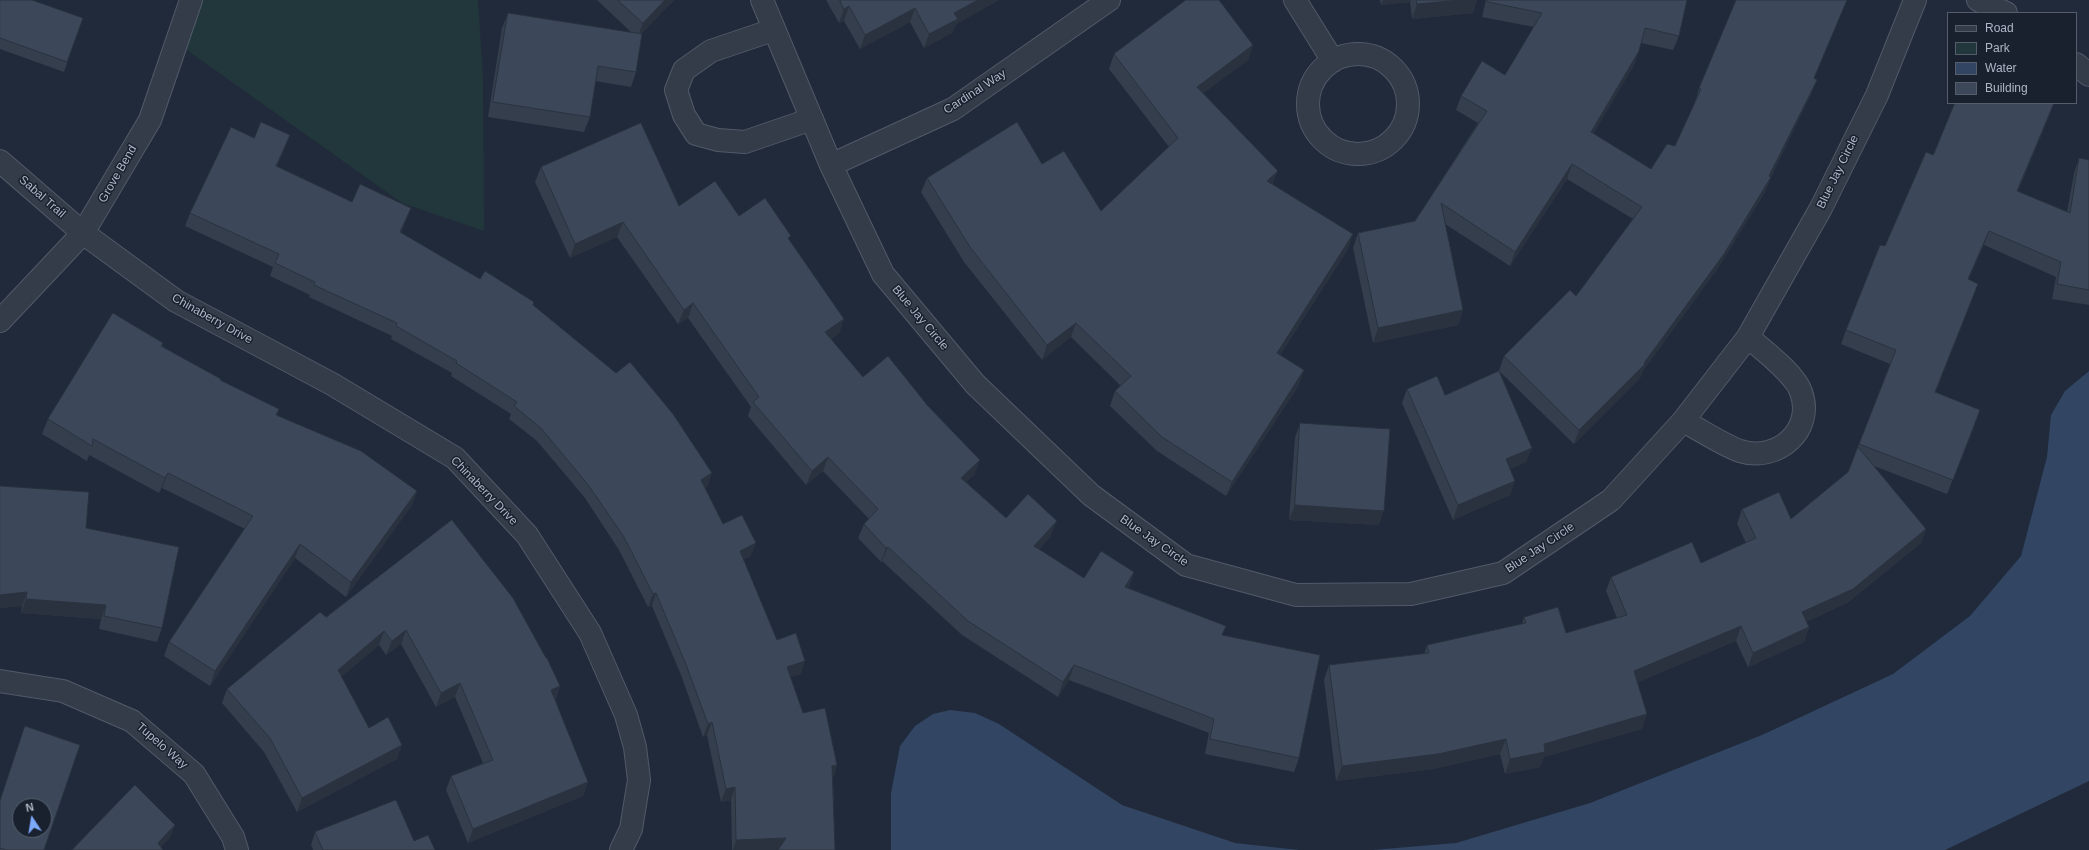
<!DOCTYPE html>
<style>
body{margin:0}
#map{position:relative;width:2089px;height:850px;overflow:hidden;background:#202a3a;font-family:Helvetica,sans-serif}
canvas{display:block}
.legend{position:absolute;left:1947px;top:12px;width:130px;height:92px;box-sizing:border-box;background:#19212f;border:1px solid #555d6c;margin:0;padding:5px 7px;list-style:none;font-size:12px;color:#aeb7c7}
.legend li{display:flex;align-items:center;gap:8px;height:20px}
.legend b{width:20px;border:1px solid #555d6c}
.north{position:absolute;left:12px;top:798px;width:40px;height:40px;box-sizing:border-box;background:#19212f;border:1px solid #555d6c;border-radius:50%;rotate:348deg;font-size:11px;font-weight:700;line-height:16px;text-align:center;color:#aeb7c7}
.north::after{content:'';display:block;margin:auto;width:14px;height:18px;background:#7da9fd;clip-path:polygon(50% 0,100% 100%,50% 72%,0 100%)}
</style>
<div id="map">
<canvas width="2089" height="850"></canvas>
<ul class="legend">
<li><b style="height:5px;background:#343c4a"></b>Road</li>
<li><b style="height:11px;background:#22373b"></b>Park</li>
<li><b style="height:11px;background:#324563"></b>Water</li>
<li><b style="height:11px;background:#3c485a"></b>Building</li>
</ul>
<div class="north">N</div>
</div>
<script>
const ctx = document.querySelector('canvas').getContext('2d');
ctx.lineJoin = 'round';
function paint(path, color) {
  ctx.fillStyle = color;
  ctx.fill(path, 'evenodd');
}
function stroke(path, color, width, dash) {
  ctx.strokeStyle = color;
  ctx.lineWidth = width;
  ctx.lineCap = dash ? 'butt' : 'round';
  ctx.setLineDash(dash || []);
  ctx.stroke(path);
}
function write(font, color, halo, rows, align = 'center') {
  ctx.font = font + ' Helvetica,sans-serif';
  ctx.lineWidth = 3;
  ctx.setLineDash([]);
  ctx.textBaseline = 'middle';
  ctx.strokeStyle = halo;
  ctx.fillStyle = color;
  for (const [text, x, y, turn = 0] of rows) {
    ctx.save();
    ctx.translate(x, y);
    ctx.rotate((+turn || 0) * Math.PI / 180);
    ctx.textAlign = isNaN(turn) ? turn : align;
    if (halo) ctx.strokeText(text, 0, 0);
    ctx.fillText(text, 0, 0);
    ctx.restore();
  }
}
paint(new Path2D(`
 M191 0H478L483 78 484 231 402 203 177 43Z`), '#22373b');
paint(new Path2D(`
 M2089 371V781L1945 850H1372L1456 843 1590 803 1762 735 1893 674 1970 616 2021 556 2047 457 2051 415 2065 391Z
 M950 710 975 713 999 724 1122 805 1235 843 1299 850H891V793L900 746 915 726 933 714Z`), '#324563');
const street = new Path2D(`
 M762 0 831 165 883 274 975 384 1091 495 1186 565 1296 595 1411 594 1503 573 1611 500 1683 421 1748 337 1821 208 1877 95 1915 0
 M1295 0 1333 61
 M1978 0 2006 13
 M773 30 711 51 684 70 676 90 684 115 696 134 718 140 745 142 812 119
 M1308 104a50 50 0 1 1 100 0a50 50 0 1 1-100 0Z
 M2076 64 2089 75
 M0 161 83 233 176 301 332 384 455 458 527 535 590 633 626 715 635 747 639 780 631 829 621 850
 M831 165 953 109 1109 0
 M0 321 83 233 150 120 191 0
 M1683 421C1701 430 1721 444 1740 451 1777 463 1815 430 1801 392 1795 374 1763 350 1748 337
 M0 681 63 691 132 721 194 774 233 837 237 850`);
stroke(street, '#515a68', 24);
stroke(street, '#343c4a', 22);
paint(new Path2D(`
 M0 0 83 18 64 72 0 49Z
 M597 0H674L641 34 636 72 631 87 595 81 590 117 584 132 488 117 502 28 508 13 632 33Z
 M826 0H999L956 24 952 33 924 48 910 22 860 49 844 21 839 23Z
 M1380 0H1477L1473 13 1412 19 1410 2 1381 5Z
 M1486 0H1687L1679 36 1673 50 1641 43 1634 65 1593 134 1651 169 1675 146 1695 103 1699 88 1847 0 1814 79 1817 80 1811 94 1771 177 1765 192 1718 268 1642 372 1640 378 1574 444 1499 371 1504 356 1576 296 1633 219 1567 179 1510 266 1445 224 1463 310 1458 325 1373 343 1353 248 1358 233 1415 221 1478 123 1456 110 1461 96 1505 75 1534 27 1482 17Z
 M1253 45 1248 60 1203 93 1273 184 1348 249 1280 355 1299 385 1226 496 1157 451 1110 406 1115 391 1121 386 1071 337 1042 360 964 262 921 192 927 178 1042 164 1101 211 1169 147 1109 69 1114 54Z
 M2050 114 2018 191 2067 212 2074 173 2079 158 2089 160V305L2052 299 2056 277 1984 245 1968 280 1978 284 1935 393 1975 425 1947 494 1874 466 1926 529 1921 543 1847 603 1806 622 1809 627 1804 642 1748 667 1736 641 1638 682 1642 729 1544 757 1540 767 1505 774 1500 754 1433 769 1336 781 1324 680 1329 665 1424 654 1427 645 1522 624 1524 617 1566 633 1617 618 1606 591 1611 577 1701 563 1746 543 1737 524 1742 509 1791 519 1848 472 1890 364 1841 344 1846 330 1885 246 1933 155Z
 M254 138 285 148 277 166 352 202 411 208 406 221 401 233 480 279 533 305 708 486 705 488 723 524 751 556 743 560 777 640 801 674 790 677 803 713 837 765 833 777 835 850H732L731 800 721 802 707 735 703 737 681 675 652 606 648 607 619 550 585 498 537 441 509 419 511 414 451 376 452 373 391 339 392 336 309 297 310 295 270 276 273 267 185 226 190 213Z
 M541 167 679 206 739 216 789 241 844 319 839 333 831 339 863 377 975 474 966 482 1006 518 1051 536 1039 549 1084 578 1134 572 1128 589 1223 635 1299 758 1294 772 1205 754 1209 733 1069 680 1058 697 962 635 882 561 881 562 858 538 864 524 869 519 823 471 806 485 748 416 751 407 688 318 678 324 617 237 570 258 535 182Z
 M163 343 162 346 220 381 279 409 277 415 417 491 412 505 346 597 295 558 210 686 164 656 169 642 245 529 162 488 159 493 89 455 87 461 42 434 48 419Z
 M1407 389 1445 395 1532 448 1526 462 1510 469 1515 481 1510 495 1453 520 1402 403Z
 M1300 423 1379 525 1289 520 1295 438Z
 M0 486 86 528 162 628 157 642 99 629 101 619 21 613 22 606 0 608Z
 M452 520 560 686 555 700 588 782 583 796 468 843 446 790 451 776 483 763 455 697 436 707 401 644 386 655 379 645 341 677 369 728 402 745 397 759 297 812 264 752 222 703 227 689 326 617Z
 M25 726 44 850H0V800Z
 M315 832 414 841 435 850H313L311 845Z`), '#343e4d');
paint(new Path2D(`
 M665 0H674L637 38 643 23Z
 M978 0H999L956 24 952 33 924 48 929 34 954 13Z
 M1383 0H1411L1410 2 1381 5Z
 M1461 0H1477L1473 13 1412 19 1417 4Z
 M1847 0 1808 93 1814 78Z
 M849 6 844 21 839 23 844 9Z
 M915 8 910 22 860 49 865 35Z
 M1253 45 1248 60 1192 102 1197 87Z
 M1639 51 1634 65 1585 147 1591 132Z
 M1817 80 1811 94 1770 179 1771 177 1765 192 1718 268 1642 372 1640 378 1574 444 1579 430 1644 363 1769 176Z
 M2054 103 2050 114 2012 205 2017 191Z
 M290 135 285 148 271 179 276 166Z
 M1572 164 1567 179 1510 266 1515 252Z
 M1278 171 1272 185 1267 181Z
 M411 208 406 221 395 245 400 232Z
 M623 222 617 237 570 258 575 244Z
 M1989 231 1984 245 1962 294 1968 279Z
 M1353 234 1348 249 1272 367 1277 353Z
 M1978 284 1973 298 1930 407 1935 392Z
 M693 303 688 318 678 324 684 310Z
 M1463 310 1458 325 1373 343 1378 328Z
 M844 319 839 333 820 346 825 332Z
 M1076 323 1071 337 1042 360 1047 345Z
 M1304 370 1299 385 1226 496 1232 482Z
 M1980 410 1975 425 1947 494 1953 480Z
 M1532 448 1526 462 1501 474 1506 459Z
 M828 457 823 471 806 485 812 471Z
 M980 460 975 474 955 492 961 478Z
 M168 473 162 488 159 493 165 478Z
 M712 473 708 486 696 493 701 480Z
 M1515 481 1510 495 1453 520 1458 505Z
 M417 491 412 505 346 597 351 582Z
 M1295 505 1384 511 1379 525 1289 520Z
 M1057 521 1051 536 1029 560 1034 546Z
 M1926 529 1921 543 1847 603 1797 626 1802 612Z
 M756 543 751 556 735 564 740 551Z
 M300 544 295 558 210 686 215 671Z
 M888 547 882 561 881 562 886 548Z
 M1134 572 1129 587 1119 602 1125 587Z
 M27 592 22 606 0 608V595Z
 M656 593 652 606 648 607 653 594Z
 M26 599 106 605 101 619 21 613Z
 M1741 626 1736 641 1629 686 1634 671Z
 M1809 627 1804 642 1748 667 1753 653Z
 M406 630 401 644 386 655 392 641Z
 M384 631 379 645 333 684 338 670Z
 M805 661 801 674 782 680 787 667Z
 M1074 665 1069 680 1058 697 1063 682Z
 M460 683 455 697 436 707 441 693Z
 M560 686 554 700 551 690Z
 M1647 714 1642 729 1544 757 1540 767 1505 774 1510 759 1544 744Z
 M712 722 707 735 703 737 708 724Z
 M1506 739 1500 754 1433 769 1336 781 1342 766Z
 M402 745 397 759 297 812 302 798Z
 M837 765 832 778V766Z
 M588 782 583 796 468 843 473 829Z
 M735 787 731 800 721 802 726 789Z
 M175 825 170 838 158 850V843Z
 M786 838 782 850H733L736 840Z`), '#2a323f');
const building = new Path2D(`
 M0 0H32L83 18 67 62 0 38Z
 M618 0H665L643 23Z
 M840 0H978L954 13 958 19 929 34 915 8 865 35 849 6 844 9Z
 M1186 0H1219L1253 45 1197 87 1278 171 1267 181 1353 234 1277 353 1304 370 1232 482 1162 437 1115 391 1131 376 1076 323 1047 345 970 247 927 178 1017 122 1042 164 1064 151 1101 211 1178 138 1114 54Z
 M1417 0H1461L1417 4Z
 M1488 0H1687L1679 36 1645 28 1639 51 1591 132 1651 169 1667 144 1675 146 1701 89 1699 88 1736 0H1847L1814 78 1817 80 1769 176 1771 177 1724 254 1644 363 1645 364 1579 430 1504 356 1570 290 1576 296 1642 207 1572 164 1515 252 1441 203 1463 310 1378 328 1358 233 1415 221 1487 111 1461 96 1482 61 1505 75 1542 13 1488 2Z
 M508 13 642 34 636 72 598 66 590 117 493 102Z
 M1955 103H2054L2017 191 2070 213 2079 158 2089 160V290L2057 284 2061 262 1989 231 1968 279 1978 284 1935 392 1980 410 1953 480 1859 444 1896 350 1846 330 1880 245 1885 246 1926 152 1933 155Z
 M261 122 290 135 276 166 352 202 360 184 411 208 400 232 480 279 485 271 534 302 533 305 616 373 630 362 673 414 712 473 701 480 723 524 742 515 756 543 740 551 777 640 796 633 805 661 787 667 803 713 825 708 837 765 832 766 835 850H778L786 838 736 840 735 787 726 789 712 722 708 724 685 662 656 593 653 594 624 537 589 486 541 428 514 406 517 402 456 363 457 361 396 326 397 323 314 285 315 282 275 263 279 254 190 213 231 127 254 138Z
 M641 123 679 206 715 181 739 216 765 198 791 236 788 238 844 319 825 332 863 377 888 356 928 406 980 460 961 478 1006 518 1028 494 1057 521 1034 546 1084 578 1101 551 1134 572 1125 587 1226 626 1222 635 1320 655 1299 758 1210 739 1214 719 1074 665 1063 682 968 621 888 547 886 548 864 524 878 509 828 457 812 471 753 402 759 397 693 303 684 310 623 222 575 244 541 167Z
 M113 313 163 343 161 346 221 379 220 380 279 409 276 415 361 451 417 491 351 582 300 544 215 671 169 642 253 516 168 473 165 478 93 439 92 446 48 419Z
 M1499 371 1532 448 1506 459 1515 481 1458 505 1407 389 1437 376 1445 395Z
 M1300 423 1390 429 1384 511 1295 505Z
 M1858 447 1926 529 1853 589 1802 612 1809 627 1753 653 1741 626 1634 671 1647 714 1544 744 1545 752 1510 759 1506 739 1438 754 1342 766 1329 665 1429 653 1427 645 1526 623 1524 617 1558 607 1566 633 1627 615 1611 577 1692 542 1701 563 1756 538 1742 509 1779 492 1791 519 1848 472Z
 M0 486 89 492 86 528 179 547 162 628 104 616 106 605 26 599 27 592 0 595Z
 M452 520 513 598 546 658H547L560 686 551 690 588 782 473 829 451 776 493 760 460 683 441 693 406 630 392 641 384 631 338 670 369 728 388 717 402 745 302 798 270 738 227 689 320 612 326 617Z
 M25 726 80 745 44 850H6L0 848V801ZM20 806H44V830H20Z
 M135 785 175 825 158 843 163 850H72Z
 M396 800 414 841 428 835 435 850H323L315 832Z`);
paint(building, '#3c485a');
stroke(building, '#2a323f', 1);
write('12px', '#aeb7c7', '#19212f', [
 ["Cardinal Way",975,92,-33],
 ["Blue Jay Circle",1838,172,-64],
 ["Grove Bend",118,174,-60],
 ["Sabal Trail",42,197,41],
 ["Blue Jay Circle",920,318,50],
 ["Chinaberry Drive",212,319,29],
 ["Chinaberry Drive",484,491,46],
 ["Blue Jay Circle",1154,541,35],
 ["Blue Jay Circle",1540,548,-34],
 ["Tupelo Way",162,746,41]
]);
</script>
